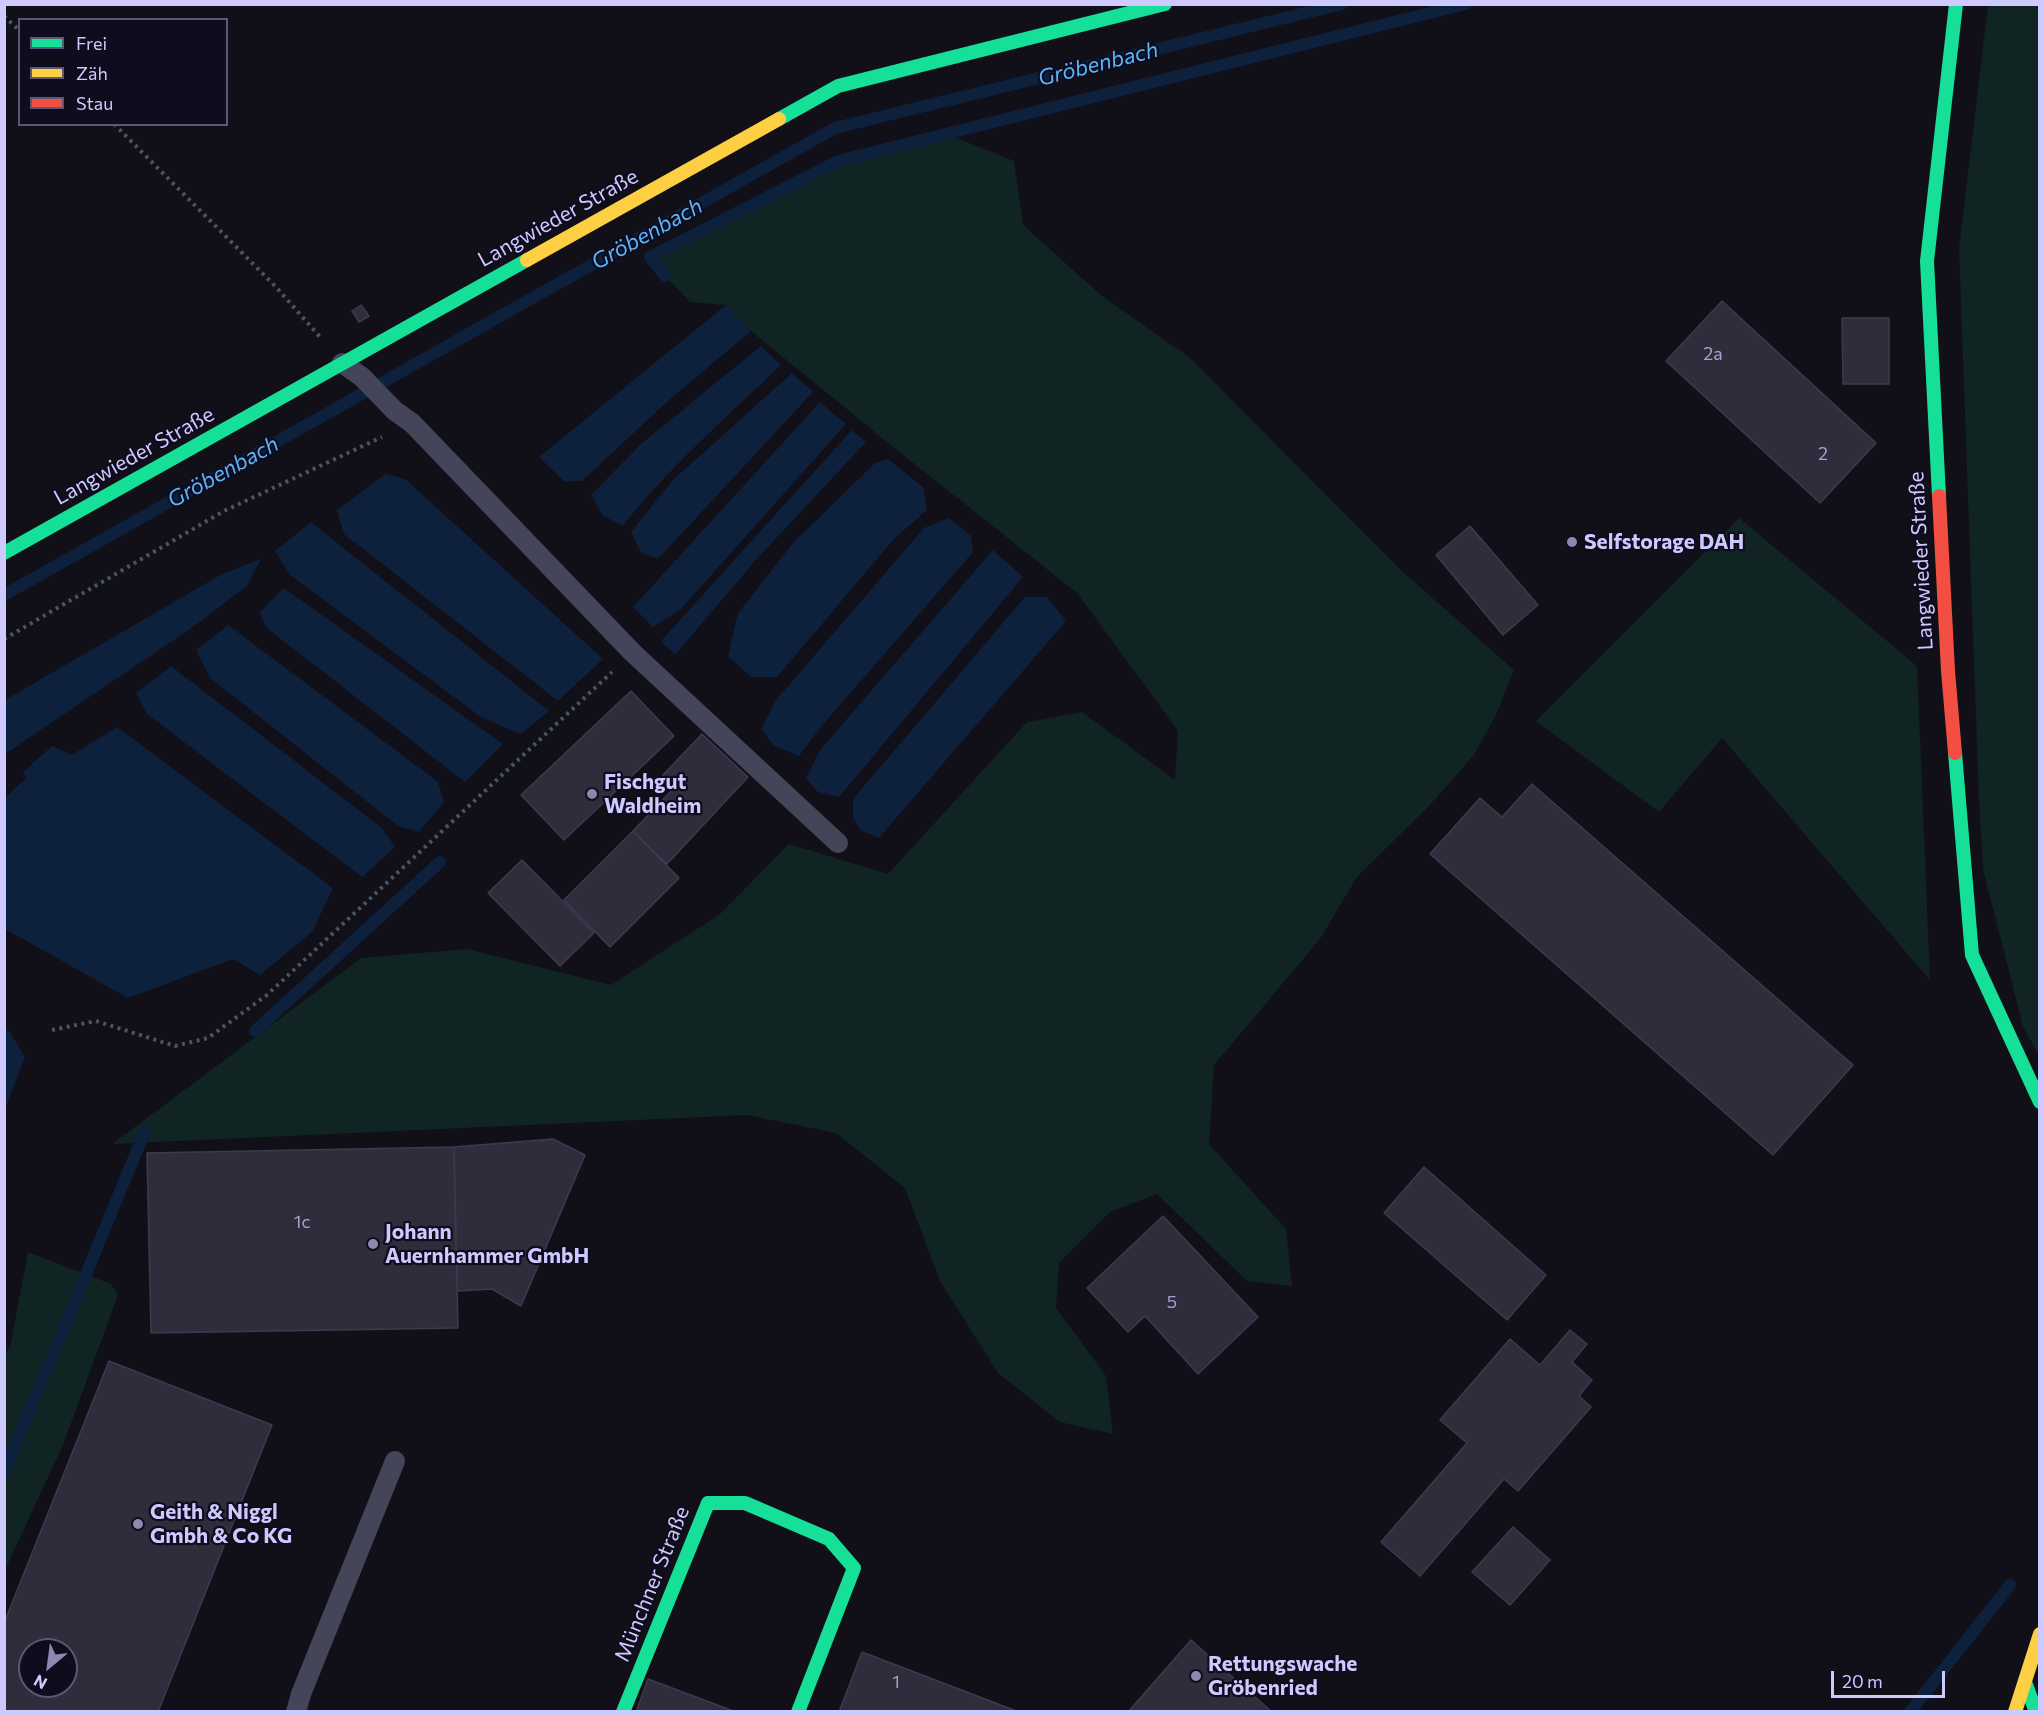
<!DOCTYPE html>
<meta charset="utf-8">
<style>
body{margin:0}
#map{position:relative;width:2044px;height:1716px;overflow:hidden;background:#111019;font-family:Commissioner,sans-serif}
canvas{display:block}
.frame{position:absolute;inset:0;border:6px solid #cec9fe;pointer-events:none}
.legend{position:absolute;left:18px;top:18px;width:210px;height:108px;box-sizing:border-box;background:#0e0c1d;border:2px solid #5b5877;margin:0;padding:8px 10px;list-style:none;font-size:18px;color:#cec9fe}
.legend li{display:flex;align-items:center;gap:12px;height:30px}
.legend b{width:30px;border:2px solid #5b5877}
.north{position:absolute;left:18px;top:1638px;width:60px;height:60px;box-sizing:border-box;background:#0e0c1d;border:2px solid #5b5877;border-radius:50%;rotate:209deg;font-size:16px;font-weight:700;line-height:24px;text-align:center;color:#cec9fe}
.north::after{content:'';display:block;margin:auto;width:21px;height:27px;background:#8c88ae;clip-path:polygon(50% 0,100% 100%,50% 72%,0 100%)}
.scale{position:absolute;left:1831px;top:1671px;width:114px;height:27px;box-sizing:border-box;border:3px solid #cec9fe;border-top:0;padding-left:8px;font-size:18px;line-height:21px;white-space:nowrap;color:#cec9fe;-webkit-text-stroke:4px #0e0c1d;paint-order:stroke}
</style>
<div id="map">
<canvas width="2044" height="1716"></canvas>
<div class="frame"></div>
<ul class="legend">
<li><b style="height:8px;background:#16e098"></b>Frei</li>
<li><b style="height:8px;background:#ffcf43"></b>Zäh</li>
<li><b style="height:8px;background:#f24e42"></b>Stau</li>
</ul>
<div class="north">N</div>
<div class="scale">20 m</div>
</div>
<script>
const ctx = document.querySelector('canvas').getContext('2d');
ctx.lineJoin = 'round';
function paint(path, color) {
  ctx.fillStyle = color;
  ctx.fill(path, 'evenodd');
}
function stroke(path, color, width, dash) {
  ctx.strokeStyle = color;
  ctx.lineWidth = width;
  ctx.lineCap = dash ? 'butt' : 'round';
  ctx.setLineDash(dash || []);
  ctx.stroke(path);
}
function write(font, color, halo, rows, align = 'center') {
  ctx.font = font + ' Commissioner,sans-serif';
  ctx.lineWidth = 4.5;
  ctx.setLineDash([]);
  ctx.textBaseline = 'middle';
  ctx.strokeStyle = halo;
  ctx.fillStyle = color;
  for (const [text, x, y, turn = 0] of rows) {
    ctx.save();
    ctx.translate(x, y);
    ctx.rotate((+turn || 0) * Math.PI / 180);
    ctx.textAlign = isNaN(turn) ? turn : align;
    if (halo) ctx.strokeText(text, 0, 0);
    ctx.fillText(text, 0, 0);
    ctx.restore();
  }
}
paint(new Path2D(`
 M1988 5H2040L2039 1055 2023 1027 1983 869 1979 800 1959 249Z
 M947 134 1014 161 1023 225 1102 296 1189 357 1403 572 1514 670 1496 715 1474 755 1429 806 1357 877 1320 939 1214 1065 1209 1144 1286 1229 1292 1286 1247 1281 1157 1194 1110 1212 1059 1263 1056 1308 1106 1376 1113 1434 1060 1422 998 1373 940 1281 905 1188 836 1133 747 1115 112 1144 361 958 467 949 611 985 720 914 789 844 888 874 1027 722 1082 712 1175 780 1178 731 1078 594 892 446 751 331 726 305 690 302 665 276 650 257 838 161Z
 M1739 518 1917 666 1930 980 1722 738 1659 812 1536 721Z
 M28 1252 111 1284 118 1295 63 1445 5 1570V1354L10 1347Z`), '#0f2423');
paint(new Path2D(`
 M726 305 751 331 668 401 582 481H564L539 457Z
 M761 346 781 365C727 417 669 467 623 526L602 515 591 495 642 443Z
 M792 373 813 392 658 559 641 553 631 532 672 481Z
 M820 402 846 424 681 609 653 627 633 607Z
 M852 430 866 442 754 562 675 655 661 641Z
 M888 459 923 487 927 510 894 539 777 677H751L728 656 738 613 794 542 875 463Z
 M385 474 405 479 603 659 558 701 344 534 337 510Z
 M949 518 971 536 973 552 820 728 799 756 774 746 761 729 776 700 924 528Z
 M311 522 549 711 521 734 481 717 290 575 275 551Z
 M993 550 1023 577 839 797 818 792 806 779 820 750Z
 M261 559 247 586 193 627 5 754V700L224 573Z
 M284 588 503 744 465 782 268 629 259 613Z
 M1025 597H1047L1066 621 879 838 860 830 853 817V799Z
 M228 625 438 782 444 802 419 832 398 826 210 678 196 650Z
 M171 666 382 828 395 847 362 877 147 714 136 693Z
 M117 727 333 888 312 932 260 975 233 959 128 998 5 929V798L26 778 23 772 52 746 72 755Z
 M5 1030 10 1032 25 1057 5 1109Z`), '#0d203c');
stroke(new Path2D(`
 M665 276 650 257 838 161 1466 4
 M4 595 835 128 1342 4
 M255 1031 440 862
 M4 1473 145 1131
 M1910 1712 2010 1585`), '#0d203c', 12);
const building = new Path2D(`
 M1722 301 1876 443 1820 503 1666 361Z
 M361 305 369 316 359 322 352 311Z
 M1842 318H1889V384H1843Z
 M1470 526 1538 605 1503 635 1436 555Z
 M631 691 674 736 564 840 521 795Z
 M702 734 748 777 667 864 633 831 674 788 662 776Z
 M1532 784 1853 1065 1773 1155 1430 854 1480 798 1502 817Z
 M633 831 679 878 610 947 564 900Z
 M522 860 594 933 560 966 488 893Z
 M553 1139 585 1155 521 1306 492 1289 457 1291 454 1147Z
 M454 1147 458 1328 151 1333 147 1153Z
 M1424 1167 1546 1275 1507 1320 1384 1213Z
 M1163 1216 1258 1317 1198 1374 1145 1316 1128 1332 1087 1288Z
 M1570 1330 1587 1344 1572 1362 1592 1380 1579 1396 1591 1407 1518 1491 1504 1479 1420 1576 1381 1542 1467 1443 1440 1420 1510 1339 1540 1365Z
 M109 1361 272 1425 158 1712H4V1623ZM30 1650H66V1686H30Z
 M1513 1527 1550 1560 1510 1605 1472 1572Z
 M1191 1640 1272 1712H1128Z
 M862 1652 1019 1712H839Z
 M648 1679 736 1712H636Z`);
paint(building, '#2f2d3c');
stroke(building, '#3c3a4e', 1.5);
stroke(new Path2D(`
 M4 16 20 31
 M114 124 276 287 320 337
 M4 639 224 511 382 437
 M52 1030 96 1021 175 1046 208 1038 267 995 612 672`), '#475661', 4, [3, 4.5]);
stroke(new Path2D(`
 M342 363 362 377 395 411 412 423 633 653 838 843
 M296 1712 301 1694 395 1461`), '#45455a', 20);
stroke(new Path2D(`
 M779 119 838 86 1165 4
 M1939 496 1927 261 1956 4
 M4 553 527 260
 M1955 753 1972 955 2040 1102
 M2025 1682 2036 1712
 M623 1712 708 1503H745L829 1539 854 1568 798 1712`), '#16e098', 14);
stroke(new Path2D(`
 M527 260 779 119
 M2015 1712 2040 1634`), '#ffcf43', 14);
stroke(new Path2D(`
 M1939 496 1948 671 1955 753`), '#f24e42', 14);
for (const [x, y, r, color] of [
 [1572,542,6,"#8c88ae"],
 [592,794,6,"#8c88ae"],
 [373,1244,6,"#8c88ae"],
 [138,1524,6,"#8c88ae"],
 [1196,1676,6,"#8c88ae"]
]) {
  const dot = new Path2D();
  dot.arc(x, y, r, 0, 2 * Math.PI);
  ctx.fillStyle = color;
  ctx.fill(dot);
  stroke(dot, '#0e0c1d', 2);
}
write('18px', '#a6a2ce', null, [
 ["2a",1713,354],
 ["2",1823,454],
 ["1c",302,1222],
 ["5",1172,1302],
 ["1",896,1682]
]);
write('21px', '#cec9fe', '#0e0c1d', [
 ["Langwieder Straße",558,218,-29],
 ["Langwieder Straße",134,456,-29],
 ["Langwieder Straße",1921,561,-93],
 ["Münchner Straße",652,1584,-68]
]);
write('bold 21px', '#cec9fe', '#0e0c1d', [
 ["Selfstorage DAH",1584,542],
 ["Fischgut",604,782],
 ["Waldheim",604,806],
 ["Johann",385,1232],
 ["Auernhammer GmbH",385,1256],
 ["Geith & Niggl",150,1512],
 ["Gmbh & Co KG",150,1536],
 ["Rettungswache",1208,1664],
 ["Gröbenried",1208,1688]
], 'left');
write('italic 22px', '#5ab5fb', '#0e0c1d', [
 ["Gröbenbach",1098,64,-14],
 ["Gröbenbach",647,234,-29],
 ["Gröbenbach",223,472,-29]
]);
</script>
